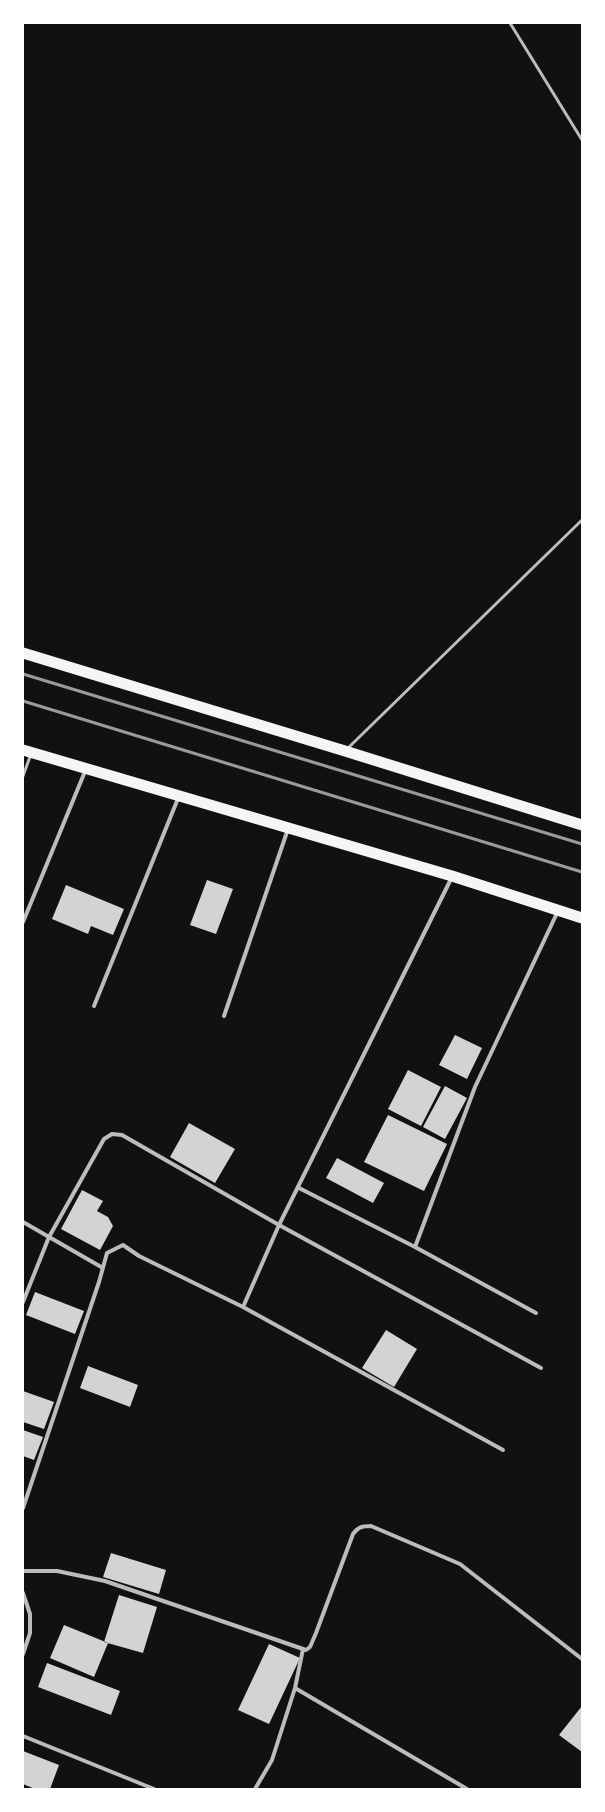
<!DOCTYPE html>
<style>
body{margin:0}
#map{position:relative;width:605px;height:1812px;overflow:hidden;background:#111;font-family:"Times New Roman",serif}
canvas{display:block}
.frame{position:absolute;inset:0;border:24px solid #fff;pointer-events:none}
</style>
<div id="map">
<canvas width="605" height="1812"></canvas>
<div class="frame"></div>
</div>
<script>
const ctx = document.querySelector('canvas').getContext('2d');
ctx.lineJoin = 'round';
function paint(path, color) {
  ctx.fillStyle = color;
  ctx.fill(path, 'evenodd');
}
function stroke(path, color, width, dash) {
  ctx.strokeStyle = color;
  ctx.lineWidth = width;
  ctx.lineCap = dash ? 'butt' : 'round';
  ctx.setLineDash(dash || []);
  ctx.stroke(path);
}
paint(new Path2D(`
 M207 880 233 889 216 934 190 925Z
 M66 885 124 909 113 935 91 926 88 934 52 919Z
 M455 1035 482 1048 467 1079 439 1065Z
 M408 1070 441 1087 421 1126 388 1109Z
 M445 1086 467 1098 445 1139 423 1127Z
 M388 1115 447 1144 424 1191 364 1162Z
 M189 1123 235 1149 215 1183 170 1157Z
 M337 1158 384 1183 373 1203 326 1178Z
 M82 1190 103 1201 97 1211 108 1217 113 1226 100 1250 61 1229Z
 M35 1292 84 1311 75 1334 26 1315Z
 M386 1330 417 1349 394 1387 362 1368Z
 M88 1366 138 1385 130 1407 80 1388Z
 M23 1391 54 1402 44 1429 23 1422Z
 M23 1430 43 1437 34 1460 23 1456Z
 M111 1553 166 1570 159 1594 103 1577Z
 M119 1595 157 1607 143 1653 104 1642Z
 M64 1625 108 1643 94 1677 50 1658Z
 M269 1644 300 1658 269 1724 238 1710Z
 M47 1663 120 1691 111 1715 38 1687Z
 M582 1706V1752L559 1735Z
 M23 1751 59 1765 50 1789H35L23 1784Z`), '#d3d3d3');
stroke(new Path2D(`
 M510 23 582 140
 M347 749 582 520
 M23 776 31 754`), '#bcbcbc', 3);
stroke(new Path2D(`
 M23 922 86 769
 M94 1006 179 796
 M224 1016 288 829
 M299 1188 415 1247 536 1313
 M23 1222 103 1268
 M415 1247 475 1087 558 911
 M23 1302 49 1237 104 1139 112 1134 122 1135 279 1225 541 1368
 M243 1307 279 1225 452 877
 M23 1508 99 1282 107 1253 123 1245 139 1256 243 1307 503 1450
 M23 1571H57L105 1581 306 1650 310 1647 316 1633 353 1534C358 1527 362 1526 371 1526L460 1564 582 1659
 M23 1593 30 1614V1633L23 1654
 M295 1688 467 1789
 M23 1736 154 1789
 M255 1789 272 1760 295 1688 303 1649`), '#bcbcbc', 4);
stroke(new Path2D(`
 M23 653 345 751 582 825
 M23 750 452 876 582 918`), '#f5f5f5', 11);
stroke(new Path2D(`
 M23 674 582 844
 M23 701 582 872`), '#9a9a9a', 3);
</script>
